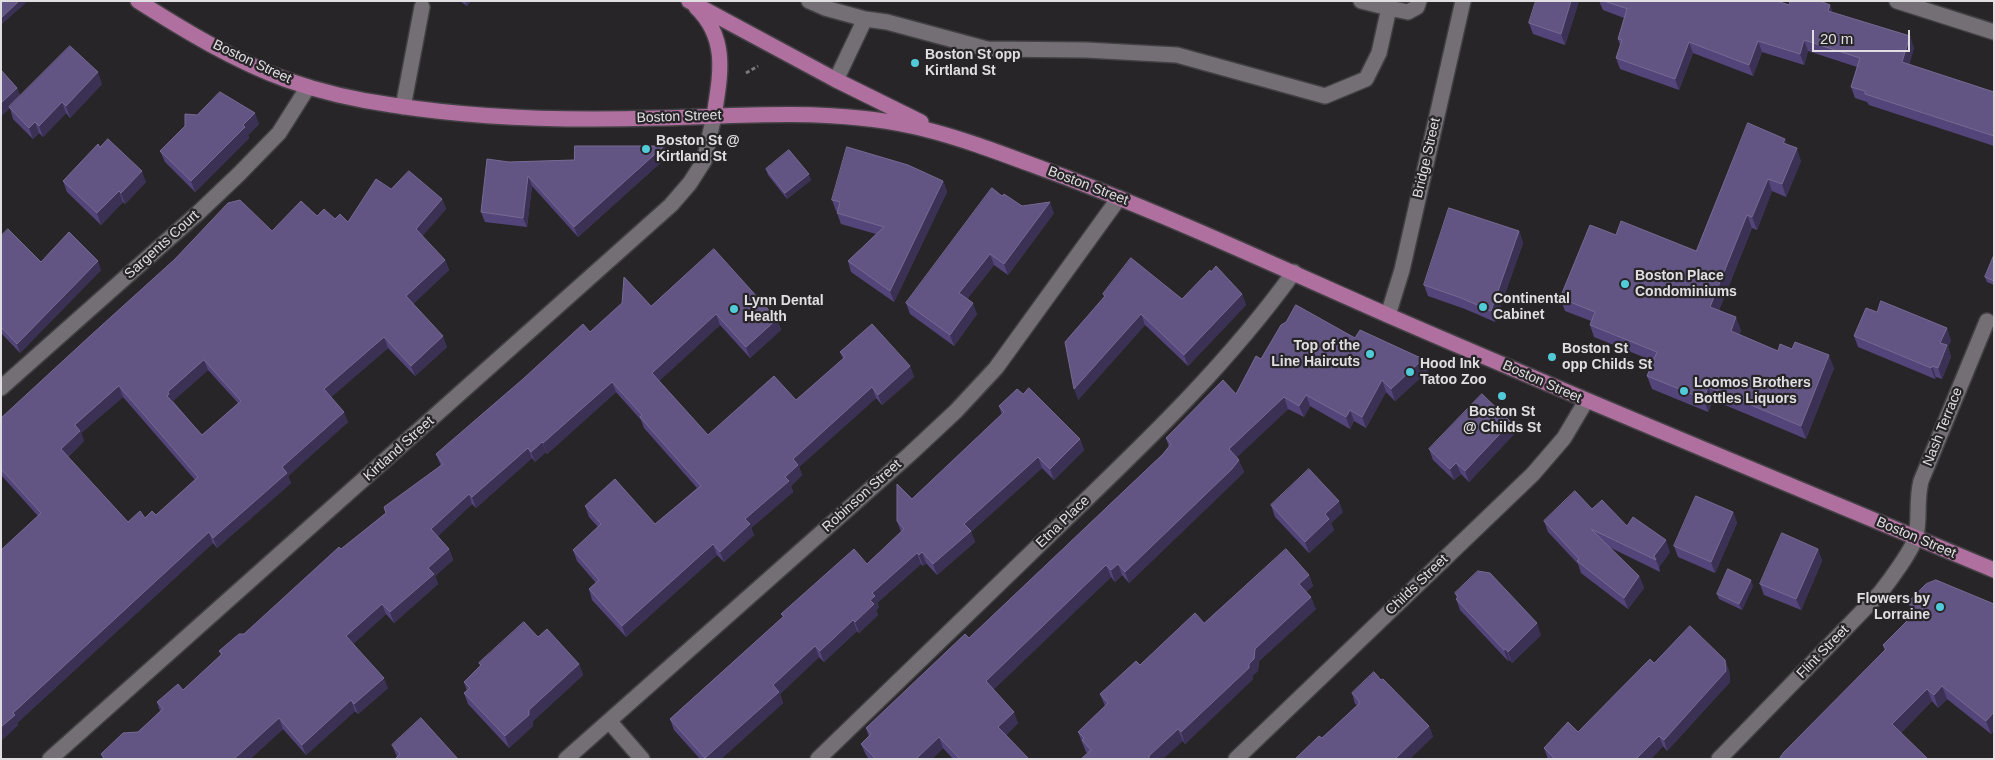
<!DOCTYPE html>
<style>
body{margin:0}
#map{position:relative;width:1995px;height:760px;overflow:hidden;background:#282529;font-family:Helvetica,sans-serif}
canvas{display:block}
.frame{position:absolute;inset:0;border:2px solid #e0dee1;pointer-events:none}
.scale{position:absolute;left:1812px;top:30px;width:98px;height:22px;box-sizing:border-box;border:2px solid #e0dee1;border-top:0;padding-left:6px;font-size:15px;line-height:18px;white-space:nowrap;color:#e0dee1;-webkit-text-stroke:4px #282529;paint-order:stroke}
</style>
<div id="map">
<canvas width="1995" height="760"></canvas>
<div class="frame"></div>
<div class="scale">20 m</div>
</div>
<script>
const ctx = document.querySelector('canvas').getContext('2d');
ctx.lineJoin = 'round';
function stroke(path, color, width, dash) {
  ctx.strokeStyle = color;
  ctx.lineWidth = width;
  ctx.lineCap = dash ? 'butt' : 'round';
  ctx.setLineDash(dash || []);
  ctx.stroke(path);
}
function paint(path, color) {
  ctx.fillStyle = color;
  ctx.fill(path, 'evenodd');
}
function write(font, color, halo, rows, align = 'center') {
  ctx.font = font + ' Helvetica,sans-serif';
  ctx.lineWidth = 4.5;
  ctx.setLineDash([]);
  ctx.textBaseline = 'middle';
  ctx.strokeStyle = halo;
  ctx.fillStyle = color;
  for (const [text, x, y, turn = 0] of rows) {
    ctx.save();
    ctx.translate(x, y);
    ctx.rotate((+turn || 0) * Math.PI / 180);
    ctx.textAlign = isNaN(turn) ? turn : align;
    if (halo) ctx.strokeText(text, 0, 0);
    ctx.fillText(text, 0, 0);
    ctx.restore();
  }
}
const minor = new Path2D(`
 M809 1 825 8 865 19 887 22 987 49 1086 50 1177 55 1325 96 1366 79 1379 53 1389 8 1361 1
 M1897 1 1994 32
 M1389 8 1408 12 1417 7 1419 1
 M836 80 865 19
 M403 107 422 7
 M1388 315 1402 270 1463 1
 M1 388 198 213 239 174 279 133 308 87
 M609 721 642 759
 M50 759 671 205 690 183 704 161 714 116
 M566 759 910 454 956 411 996 368 1119 198
 M818 759C900 680 981 601 1063 522 1145 443 1227 365 1294 272
 M1236 759 1533 474 1564 438 1586 401
 M1719 759 1880 593C1888 583 1914 548 1916 536 1920 518 1916 500 1921 481L1987 321`);
const major = new Path2D(`
 M138 1C185 31 235 61 287 80 321 92 356 100 392 105 481 119 569 121 658 118 747 116 837 107 924 129 972 141 1018 160 1065 177 1176 219 1283 269 1392 317 1592 404 1793 486 1994 570
 M689 1 836 80 921 122
 M696 7C729 39 720 76 714 116`);
stroke(minor, '#434044', 18);
stroke(major, '#434044', 18);
stroke(new Path2D(`
 M746 73 758 66`), '#7c797d', 3, [4, 2.5]);
stroke(minor, '#736f75', 15);
stroke(major, '#af70a0', 15);
paint(new Path2D(`
 M460 1H471L467 6Z
 M1579 1 1565 45 1533 34 1529 23Z
 M1599 1H1777L1789 5 1833 13 1914 48 1909 65 1994 92V146L1869 105 1867 102 1855 98 1851 87 1857 67 1808 51 1804 65 1762 52 1753 76 1693 53 1679 90 1620 69 1616 58 1620 45 1618 39 1624 18 1603 10Z
 M1 70 17 88 20 96 102 84 70 118 66 113 43 137 39 133 33 139 13 119 10 108 1 116Z
 M259 124 248 135 249 138 195 192 165 162 160 151Z
 M1787 145 1801 161 1786 197 1772 191 1757 230 1752 228 1719 310 1741 330 1739 334 1778 351 1834 368 1806 439 1713 400 1708 412 1652 389 1647 376 1653 361 1594 337 1590 325 1591 321 1565 311 1560 298 1616 235 1696 251Z
 M664 146 668 156 578 237 532 186 527 227 485 222 481 212 509 162 574 160Z
 M100 147 146 182 125 204 123 202 101 225 67 192 63 181Z
 M766 169 811 180 787 199 768 175Z
 M943 181 947 192 894 302 851 272 848 261 876 234 841 224 837 213V211H836L832 200Z
 M391 189 442 199 446 209 422 236 445 260 449 270 413 304 447 347 415 376 388 348 331 397 348 422 288 476 291 483 217 548 213 543 17 723 18 725 1 741 38 516 1 475V418L272 231 317 216 348 222ZM208 370 238 403 202 435 173 401ZM123 397 195 480 156 515 128 522 68 457 84 441 81 433Z
 M1002 196 1022 206 1054 213 1008 275 994 265 967 299 977 314 954 346 910 314 906 303Z
 M1519 231 1523 243 1495 322 1465 309 1428 296 1424 285Z
 M1 236 41 262 101 270 20 353 1 333Z
 M1994 255V285L1987 282 1985 277Z
 M1103 294 1182 299 1242 294 1246 305 1188 366 1145 325 1078 400 1104 297Z
 M651 306 777 319 781 330 750 358 720 325 659 381 708 435 796 400 843 359 840 352 910 366 914 377 882 405 876 398 799 467 802 475 791 486 793 492 751 528 754 535 724 562 717 555 626 637 592 600 589 589 596 583 577 561 573 550 598 527 589 517 585 506 655 524 697 488 644 428 641 420 616 392 547 454 546 452 535 462 532 458 476 508 472 504 438 536 449 549 453 560 435 576 438 584 394 623 386 614 353 644 388 688 358 714 355 711 306 755 283 729 250 759H103L101 754 138 732 160 711 157 702 183 690 221 655 219 651 244 634 341 549 386 513 441 466 436 454 590 332Z
 M1854 336 1951 340 1948 347 1951 357 1942 379 1936 377 1935 379 1858 347Z
 M1355 338 1423 359 1428 371 1395 401 1386 392 1366 428 1354 421 1350 429 1310 406 1304 417 1288 409 1237 457 1244 472 1236 480 1129 583 1122 575 1115 582 1111 577 993 690 1018 723 1006 735 1029 759H953L943 748 932 759H869L866 755 861 744 869 737 866 728 969 638 1163 454 1169 447 1166 438 1236 394 1261 359Z
 M1023 394 1080 439 1084 450 1054 480 1042 468 971 532 975 542 937 575 926 563 923 566 921 564 877 603 879 607 876 610 878 615 859 633 857 631 824 662 819 657 780 694 783 703 721 759H700L674 730 670 719 783 617 781 614 867 564 901 532 897 521 912 499 1002 415 999 406Z
 M1511 422 1515 433 1469 482 1461 474 1454 480 1433 460 1429 449Z
 M1271 505 1343 512 1331 523 1334 530 1309 553 1275 517Z
 M1592 509 1627 526 1670 552 1659 567 1660 572 1609 547 1639 576 1644 588 1628 609 1581 573 1578 564 1548 532 1544 521Z
 M1733 512 1737 523 1715 573 1678 557 1674 546Z
 M1818 549 1822 561 1801 610 1764 595 1760 584Z
 M1309 575 1313 586 1306 592 1316 609 1259 661 1258 671 1253 675V679L1185 744 1183 741 1087 753 1086 752 1078 732 1105 706 1100 694 1140 665 1204 623Z
 M1753 586 1742 610 1719 599 1717 594Z
 M1455 593 1541 635 1512 663 1510 660 1508 661 1460 610 1456 599 1457 598Z
 M1908 602 1994 604V730L1991 734 1947 699 1938 708 1932 701 1901 733 1779 759 1885 651 1883 645 1913 615Z
 M538 637 579 664 583 675 533 721V726L509 748 468 704 464 693 467 691 464 682 480 666 479 663Z
 M1725 660 1729 671 1730 682 1667 751 1663 746 1651 759H1548L1544 748 1578 732 1654 663Z
 M1381 680 1429 726 1433 737 1322 738 1357 705 1355 704 1352 693Z
 M392 745 458 759 397 757Z`), '#534579');
paint(new Path2D(`
 M19 1H28L1 25V18Z
 M465 1H471L467 6Z
 M1571 1H1579L1565 45 1561 34Z
 M1830 5 1834 16 1828 11Z
 M1910 36 1914 48 1906 73 1902 62Z
 M1804 40 1808 51 1804 65 1800 54Z
 M1758 41 1762 52 1753 76 1749 65Z
 M1689 42 1693 53 1679 90 1675 79Z
 M98 72 102 84 70 118 66 106Z
 M17 88 21 98 1 116V103Z
 M62 102 66 113 43 137 39 126Z
 M255 113 259 124 248 135 249 138 195 192 191 181Z
 M35 122 39 133 33 139 29 128Z
 M1785 139 1789 151 1783 143Z
 M664 146 668 156 578 237 574 227Z
 M1797 148 1801 161 1786 197 1782 184Z
 M142 171 146 182 125 204 121 193Z
 M809 174 811 180 787 199 785 193Z
 M528 176 532 186 527 227 523 218Z
 M1768 179 1772 191 1757 230 1752 217Z
 M943 181 947 192 894 302 890 291Z
 M119 191 123 202 101 225 97 213Z
 M442 199 446 209 420 239 416 229Z
 M1050 202 1054 213 1008 275 1004 264Z
 M1747 215 1752 228 1715 319 1710 307Z
 M1519 231 1523 243 1495 322 1491 311Z
 M990 254 994 265 963 304 959 293Z
 M445 260 449 270 410 307 406 296Z
 M98 261 101 270 20 353 17 344Z
 M1242 294 1246 305 1188 366 1184 355Z
 M973 303 977 314 954 346 950 335Z
 M716 314 720 325 656 384 652 373Z
 M1141 314 1145 325 1078 400 1074 389Z
 M1736 317 1741 330 1736 344 1731 331Z
 M777 319 781 330 750 358 746 347Z
 M1947 328 1951 340 1948 347 1951 357 1942 379 1938 368 1940 343Z
 M443 336 447 347 415 376 411 366Z
 M384 337 388 348 328 400 324 389Z
 M1829 355 1834 368 1806 439 1801 426Z
 M1423 359 1428 371 1395 401 1391 389Z
 M204 360 208 370 172 402 167 396 168 392Z
 M910 366 914 377 882 405 878 395Z
 M1932 366 1936 377 1935 379 1931 368Z
 M1382 380 1386 392 1366 428 1362 417Z
 M612 382 616 392 547 454 543 443Z
 M119 386 123 397 81 433 84 441 64 460 61 449 75 425Z
 M872 387 876 398 799 467 802 475 791 486 793 492 751 528 754 535 724 562 720 552 745 519 785 477 793 459Z
 M1708 387 1713 400 1708 412 1704 399Z
 M1306 395 1310 406 1304 417 1299 406Z
 M1284 397 1288 409 1233 461 1229 449Z
 M1350 410 1354 421 1350 429 1346 417Z
 M344 412 348 422 288 476 291 483 217 548 213 538 282 467Z
 M1511 422 1515 433 1469 482 1465 471Z
 M1080 439 1084 450 1054 480 1050 469Z
 M542 442 546 452 535 462 531 452Z
 M528 448 532 458 476 508 472 497Z
 M1038 457 1042 468 971 532 975 542 937 575 933 564 964 524Z
 M1239 460 1244 472 1236 480 1129 583 1125 572Z
 M1456 463 1461 474 1454 480 1450 469Z
 M469 494 472 504 435 539 431 529Z
 M1339 501 1343 512 1331 523 1334 530 1309 553 1305 542 1325 514Z
 M1733 512 1737 523 1715 573 1711 562Z
 M209 532 213 543 17 723 18 725 1 741V727L13 713Z
 M1666 540 1670 552 1659 567 1654 556Z
 M713 544 717 555 626 637 622 626Z
 M449 549 453 560 435 576 438 584 394 623 390 612 428 568Z
 M1818 549 1822 561 1801 610 1796 599Z
 M922 552 926 563 923 566 919 555Z
 M917 553 921 564 877 603 879 607 876 610 878 615 859 633 855 622 870 600 872 593Z
 M1118 564 1122 575 1115 582 1111 570Z
 M1106 565 1111 577 990 693 986 681Z
 M1309 575 1313 586 1303 595 1299 584Z
 M1639 576 1644 588 1628 609 1624 598Z
 M1751 580 1753 586 1742 610 1739 604Z
 M1311 597 1316 609 1259 661 1258 671 1253 675V679L1185 744 1181 732 1249 664 1255 649Z
 M382 604 386 614 350 647 346 636Z
 M853 620 857 631 824 662 820 651Z
 M1537 623 1541 635 1512 663 1508 652Z
 M815 646 819 657 780 694 783 703 721 759H705L773 685Z
 M1506 649 1510 660 1508 661 1504 650Z
 M1725 660 1729 671 1730 682 1667 751 1664 740Z
 M579 664 583 675 533 721V726L509 748 505 736 529 710Z
 M384 678 388 688 358 714 354 704Z
 M1942 686 1947 699 1938 708 1934 695Z
 M1927 689 1932 701 1897 737 1892 724Z
 M351 700 355 711 306 755 302 745Z
 M1014 712 1018 723 1003 739 998 727Z
 M1994 712V730L1991 734 1986 721Z
 M279 718 283 729 250 759H234Z
 M1429 726 1433 737 1410 759H1395Z
 M1178 729 1183 741 1163 759H1149V756Z
 M1659 736 1663 746 1651 759H1636Z
 M939 737 943 748 932 759H916Z`), '#3b3154');
const building = new Path2D(`
 M1 1H19L1 18Z
 M1536 1H1571L1561 34 1529 23Z
 M1604 1H1777L1789 5 1790 1H1820L1830 5 1828 11 1910 36 1902 62 1994 92V136L1865 94V91L1851 87 1860 58 1804 40 1800 54 1758 41 1749 65 1689 42 1675 79 1616 58 1622 40 1618 39 1627 9Z
 M70 46 98 72 66 106 62 102 39 126 35 122 29 128 9 107Z
 M1 70 17 88 1 103Z
 M220 92 255 113 243 125 245 127 191 181 160 151 185 126V114L197 115Z
 M1748 123 1785 139 1783 143 1797 148 1782 184 1768 179 1752 217 1747 215 1710 307 1736 317 1731 331 1778 351 1780 344 1792 349 1795 342 1829 355 1801 426 1708 387 1704 399 1647 376 1657 352 1590 325 1595 312 1560 298 1590 225 1616 235 1621 221 1696 251Z
 M108 139 142 171 121 193 119 191 97 213 63 181 98 144 100 147Z
 M575 146H664L574 227 528 176 523 218 481 212 487 159 509 162 574 160Z
 M847 147 908 165 943 181 890 291 848 261 884 227 837 213 840 202 832 200Z
 M789 150 809 174 785 193 766 169Z
 M409 171 442 199 416 229 445 260 406 296 443 336 411 366 384 337 324 389 344 412 282 467 287 473 213 538 209 532 13 713 15 715 1 727V550L41 513 1 469V418L90 336 175 259 228 203 240 200 272 231 301 201 317 216 324 209 335 219 340 214 348 222 376 179 391 189ZM204 360 241 401 202 435 167 396 169 394 168 392ZM119 386 198 477 156 515 152 511 145 518 140 511 128 522 61 449 80 431 75 425Z
 M992 188 1002 196 1004 194 1022 206 1050 202 1004 264 990 254 959 293 973 303 950 335 906 303Z
 M1449 208 1519 231 1491 311 1461 298 1424 285Z
 M8 229 41 262 69 232 98 261 17 344 1 327V236Z
 M714 249 777 319 746 347 716 314 652 373 708 435 774 376 796 400 845 357 840 352 872 324 910 366 878 395 872 387 793 459 798 465 785 477 789 481 745 519 750 524 720 552 713 544 622 626 589 589 599 580 573 550 601 524 585 506 615 479 655 524 701 486 640 417 642 415 612 382 543 443 542 442 531 452 528 448 472 497 469 494 431 529 449 549 428 568 434 574 390 612 382 604 346 636 384 678 354 704 351 700 302 745 279 718 234 759H105L101 754 123 733 138 732 163 709 157 702 178 684 183 690 222 654 219 651 239 634H244L339 547 341 549 386 513 384 507 443 464 436 454 523 379 583 324 590 332 622 303 624 277 651 306Z
 M1994 255V281L1985 277Z
 M1131 258 1182 299 1210 270 1211 272 1216 266 1242 294 1184 355 1141 314 1074 389 1065 342 1105 296 1103 294Z
 M1881 301 1947 328 1940 343 1947 345 1938 368 1932 366 1931 368 1854 336 1866 308 1877 312Z
 M1296 305 1355 338 1360 330 1423 359 1391 389 1382 380 1362 417 1350 410 1346 417 1306 395 1299 406 1284 397 1229 449 1239 460 1232 469 1125 572 1118 564 1111 570 1106 565 986 681 1014 712 998 727 1029 759H960L939 737 916 759H876L861 744 871 734 866 728 965 634 969 638 1163 454 1171 444 1166 438 1223 380 1236 394 1256 356 1261 359 1281 325 1286 322Z
 M1029 388 1080 439 1050 469 1038 457 964 524 971 531 933 564 922 552 919 555 917 553 872 593 875 596 870 600 874 604 855 622 853 620 820 651 815 646 773 685 779 692 705 758 670 719 784 616 781 614 854 549 867 564 904 529 897 521V484L912 499 1004 412 999 406 1017 389 1023 394Z
 M1482 394 1511 422 1465 471 1456 463 1450 469 1429 449Z
 M1309 469 1339 501 1325 514 1329 519 1305 542 1271 505Z
 M1575 491 1592 509 1602 500 1627 526 1633 517 1666 540 1654 556 1656 560 1591 529 1639 576 1624 598 1577 561 1579 559 1544 521Z
 M1696 496 1733 512 1711 562 1674 546Z
 M1782 533 1818 549 1796 599 1760 584Z
 M1286 549 1309 575 1299 584 1311 597 1255 649 1254 659 1249 664V668L1181 732 1178 729 1149 756V759H1081L1091 750 1082 740 1084 738 1078 732 1108 703 1100 694 1136 661 1140 665 1195 613 1204 623Z
 M1728 569 1751 580 1739 604 1717 594Z
 M1478 571 1490 573 1537 623 1508 652 1506 649 1504 650 1456 599 1458 597 1455 593Z
 M1936 580 1994 604V712L1986 721 1942 686 1934 695 1927 689 1892 724 1928 759H1779L1784 752 1886 649 1883 645 1917 611 1908 602 1926 584Z
 M524 622 538 637 547 629 579 664 529 710V715L505 736 464 693 470 688 464 682 481 665 479 663Z
 M1690 626 1725 660 1726 671 1664 740 1659 736 1636 759H1555L1544 748 1568 722 1578 732 1650 659 1654 663Z
 M1374 672 1381 680 1383 679 1429 726 1395 759H1295L1319 736 1322 738 1359 704V701L1352 693Z
 M421 718 458 759H395L400 754 392 745Z`);
paint(building, '#625584');
stroke(building, '#766a93', 1);
for (const [x, y, r, color] of [
 [915,63,5,"#52cbd9"],
 [646,149,5,"#52cbd9"],
 [1625,284,5,"#52cbd9"],
 [1483,307,5,"#52cbd9"],
 [734,309,5,"#52cbd9"],
 [1370,354,5,"#52cbd9"],
 [1552,357,5,"#52cbd9"],
 [1410,372,5,"#52cbd9"],
 [1684,391,5,"#52cbd9"],
 [1502,396,5,"#52cbd9"],
 [1940,607,5,"#52cbd9"]
]) {
  const dot = new Path2D();
  dot.arc(x, y, r, 0, 2 * Math.PI);
  ctx.fillStyle = color;
  ctx.fill(dot);
  stroke(dot, '#282529', 2);
}
write('bold 14px', '#e0dee1', '#282529', [
 ["Boston St opp",925,55],
 ["Kirtland St",925,71],
 ["Boston St @",656,141],
 ["Kirtland St",656,157],
 ["Boston Place",1635,276],
 ["Condominiums",1635,292],
 ["Continental",1493,299],
 ["Cabinet",1493,315],
 ["Lynn Dental",744,301],
 ["Health",744,317],
 ["Top of the",1360,346,"right"],
 ["Line Haircuts",1360,362,"right"],
 ["Boston St",1562,349],
 ["opp Childs St",1562,365],
 ["Hood Ink",1420,364],
 ["Tatoo Zoo",1420,380],
 ["Loomos Brothers",1694,383],
 ["Bottles Liquors",1694,399],
 ["Boston St",1502,412,"center"],
 ["@ Childs St",1502,428,"center"],
 ["Flowers by",1930,599,"right"],
 ["Lorraine",1930,615,"right"]
], 'left');
write('14px', '#e0dee1', '#282529', [
 ["Boston Street",252,62,25],
 ["Boston Street",679,117,-2],
 ["Bridge Street",1427,158,-77],
 ["Boston Street",1088,186,21],
 ["Sargents Court",162,245,-42],
 ["Boston Street",1542,382,24],
 ["Nash Terrace",1943,427,-68],
 ["Kirtland Street",399,449,-42],
 ["Robinson Street",862,496,-42],
 ["Etna Place",1063,522,-44],
 ["Boston Street",1916,538,23],
 ["Childs Street",1417,585,-44],
 ["Flint Street",1823,652,-46]
]);
</script>
